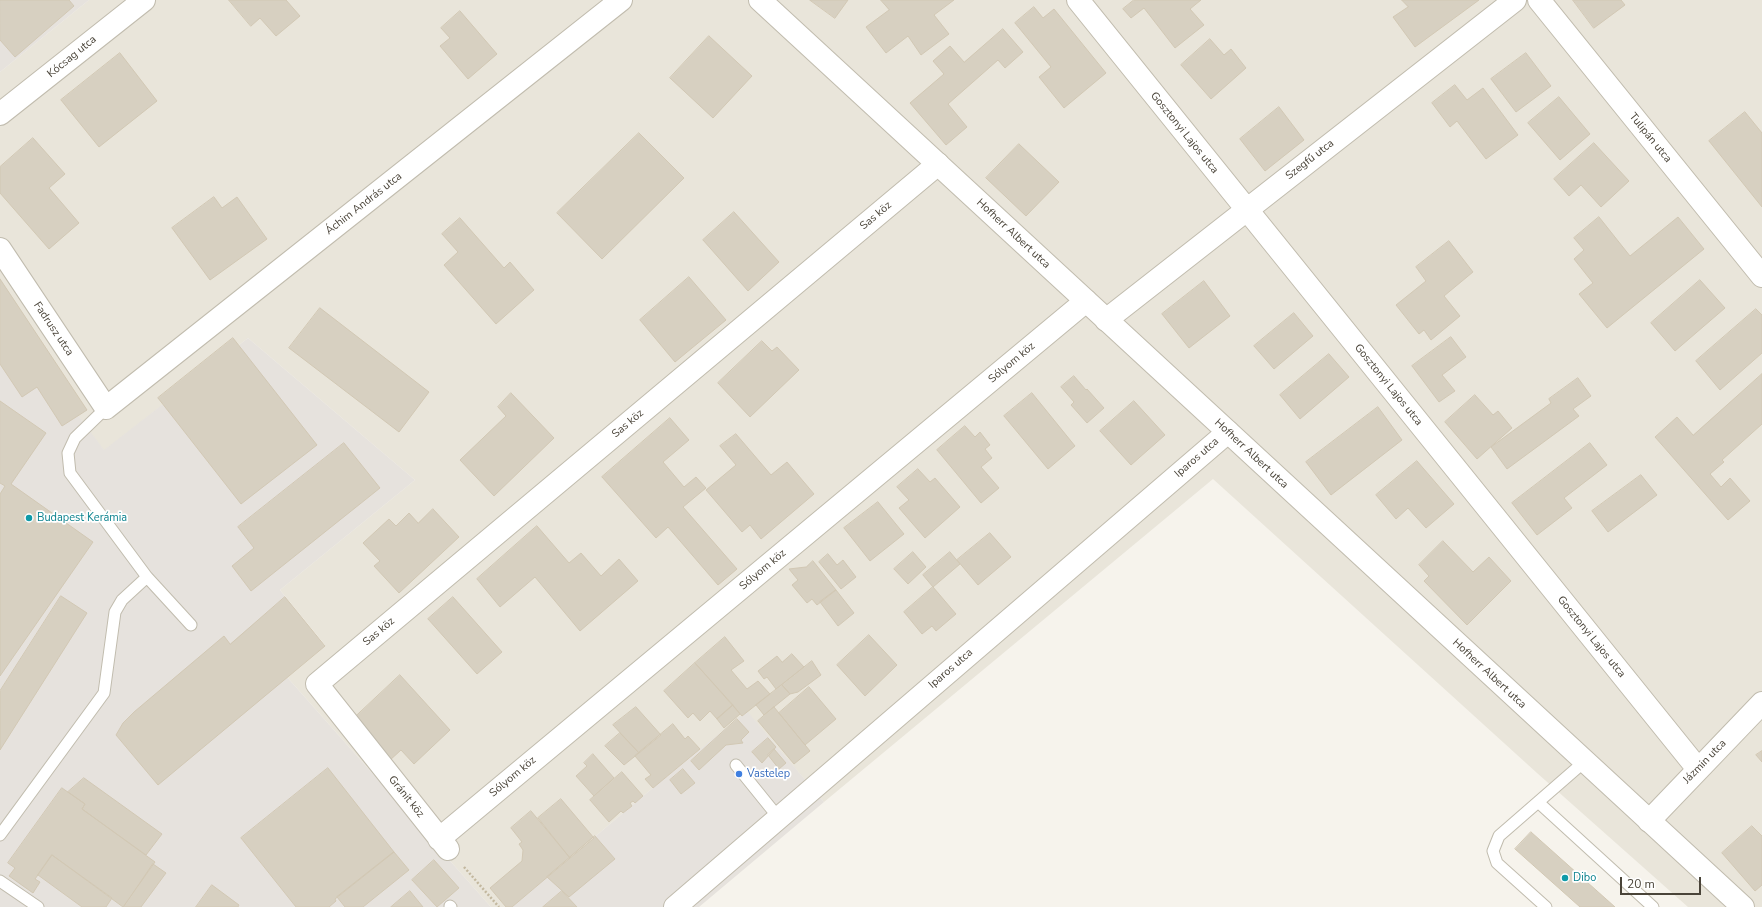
<!DOCTYPE html>
<meta charset="utf-8">
<style>
body{margin:0}
#map{position:relative;width:1762px;height:907px;overflow:hidden;background:#f6f3ec;font-family:"Nunito Sans",sans-serif}
canvas{display:block}
.scale{position:absolute;left:1620px;top:877px;width:81px;height:18px;box-sizing:border-box;border:2px solid #4a4439;border-top:0;padding-left:5px;font-size:12px;line-height:14px;white-space:nowrap;color:#4a4439;-webkit-text-stroke:3px #fff;paint-order:stroke}
</style>
<div id="map">
<canvas width="1762" height="907"></canvas>
<div class="scale">20 m</div>
</div>
<script>
const ctx = document.querySelector('canvas').getContext('2d');
ctx.lineJoin = 'round';
function paint(path, color) {
  ctx.fillStyle = color;
  ctx.fill(path, 'evenodd');
}
function stroke(path, color, width, dash) {
  ctx.strokeStyle = color;
  ctx.lineWidth = width;
  ctx.lineCap = dash ? 'butt' : 'round';
  ctx.setLineDash(dash || []);
  ctx.stroke(path);
}
function write(font, color, halo, rows, align = 'center') {
  ctx.font = font + ' "Nunito Sans",sans-serif';
  ctx.lineWidth = 3.5;
  ctx.setLineDash([]);
  ctx.textBaseline = 'middle';
  ctx.strokeStyle = halo;
  ctx.fillStyle = color;
  for (const [text, x, y, turn = 0] of rows) {
    ctx.save();
    ctx.translate(x, y);
    ctx.rotate((+turn || 0) * Math.PI / 180);
    ctx.textAlign = isNaN(turn) ? turn : align;
    if (halo) ctx.strokeText(text, 0, 0);
    ctx.fillText(text, 0, 0);
    ctx.restore();
  }
}
paint(new Path2D(`
 M89 0H1762V907H1688L1537 773 1213 479 824 802 747 712 643 796 512 907H491L287 677 325 645 280 590 415 480 248 338 104 451 0 311V72Z`), '#e9e5da');
paint(new Path2D(`
 M0 0H89L0 72Z
 M0 311 104 450 248 338 415 480 280 590 325 646 287 677 491 907H0Z
 M747 711 824 802 699 907H512L643 796Z`), '#e6e2dd');
const building = new Path2D(`
 M0 0H69L74 6 15 57 0 40Z
 M229 0H286L300 16 276 36 260 18 251 26Z
 M810 0H848L835 18Z
 M881 0H954L934 15 949 34 921 55 908 36 886 53 866 27 889 10Z
 M1134 0H1201L1190 9 1204 25 1175 48 1144 8 1131 18 1123 9Z
 M1402 0H1479L1415 47 1393 17 1408 7Z
 M1573 0H1621L1625 5 1594 28Z
 M1034 7 1043 18 1054 9 1106 73 1064 108 1039 77 1051 67 1015 23Z
 M460 11 497 54 468 79 440 46 450 38 441 28Z
 M1003 29 1023 52 1005 68 998 60 948 104 967 127 946 145 910 103 944 74 933 61 950 46 964 62Z
 M709 36 752 76 713 118 670 78Z
 M1210 39 1224 55 1231 49 1246 68 1211 99 1181 65Z
 M120 53 157 101 99 147 61 100Z
 M1526 53 1551 86 1516 112 1491 79Z
 M1455 85 1467 100 1483 88 1518 135 1486 159 1457 121 1450 127 1432 103Z
 M1559 97 1590 134 1560 160 1528 123Z
 M1279 107 1304 140 1265 171 1240 139Z
 M1745 112 1762 133V207L1709 141Z
 M639 133 684 178 602 259 557 213Z
 M33 138 65 174 49 188 79 223 49 249 0 193V167Z
 M1594 143 1629 181 1601 207 1581 185 1569 196 1554 179Z
 M1019 144 1059 182 1026 216 986 178Z
 M214 197 222 208 237 197 267 239 210 280 172 228Z
 M734 212 779 262 748 291 703 240Z
 M1599 217 1630 256 1678 217 1704 249 1607 328 1579 294 1593 283 1574 259 1584 250 1574 238Z
 M460 218 504 268 510 262 534 290 496 324 444 265 458 252 442 234Z
 M1449 241 1473 272 1444 296 1460 316 1431 340 1424 330 1419 334 1396 305 1426 281 1416 267Z
 M689 277 726 320 675 362 640 320Z
 M0 279 87 410 62 426 37 387 22 397 0 364Z
 M1700 280 1725 308 1675 351 1651 323Z
 M1204 281 1230 316 1189 348 1162 314Z
 M320 308 429 392 399 432 289 348Z
 M1756 309 1762 315V353L1720 390 1696 361Z
 M1294 313 1313 336 1274 369 1254 346Z
 M1451 337 1466 357 1442 375 1455 391 1439 402 1412 366Z
 M233 338 317 445 241 504 158 398Z
 M762 341 772 351 777 347 799 370 750 417 718 383Z
 M1329 354 1349 377 1300 419 1280 395Z
 M1762 374V424L1722 460 1724 462 1710 474 1721 487 1730 478 1750 501 1728 520 1655 437 1677 417 1693 435Z
 M1074 376 1086 390 1087 389 1104 408 1087 423 1071 405 1074 402 1061 387Z
 M1578 378 1591 396 1573 409 1579 416 1507 469 1491 447 1551 403 1549 399Z
 M511 393 554 438 494 496 460 460 506 416 498 407Z
 M1032 393 1075 446 1048 469 1004 416Z
 M1475 395 1493 415 1498 411 1512 428 1477 459 1445 422Z
 M0 401 46 433 11 484 93 542 0 676V494L5 486 0 483Z
 M1134 401 1165 435 1131 465 1100 431Z
 M1378 407 1402 440 1331 495 1306 462Z
 M670 418 689 440 663 462 684 487 696 477 706 488 683 507 737 569 718 585 668 527 656 538 602 477Z
 M965 426 975 437 980 432 990 445 985 449 992 458 981 467 999 488 981 503 937 450Z
 M736 434 771 475 787 462 814 494 761 539 750 525 742 532 706 490 736 465 720 446Z
 M344 443 380 488 251 591 232 566 254 548 238 527Z
 M1590 443 1607 465 1564 498 1572 508 1537 535 1512 503Z
 M1417 461 1454 504 1426 528 1408 508 1396 519 1376 495Z
 M918 469 930 482 935 478 960 507 925 538 899 508 909 500 897 487Z
 M1641 475 1657 495 1608 532 1592 511Z
 M878 502 904 534 870 561 844 528Z
 M433 509 459 537 399 593 374 566 380 561 363 543 389 519 396 526 409 513 418 523Z
 M537 526 569 563 581 553 601 576 619 559 638 581 580 631 535 577 500 607 477 579Z
 M990 533 1011 557 978 585 957 560Z
 M1443 541 1473 572 1489 557 1511 581 1467 625 1424 581 1429 576 1419 565Z
 M913 552 926 567 908 584 894 569Z
 M950 552 960 564 933 587 923 575Z
 M828 554 837 565 843 560 856 577 841 589 819 562Z
 M813 561 836 590 817 605 812 599 807 603 792 585 798 580 789 569 806 567Z
 M933 587 956 614 936 631 932 626 922 634 904 612Z
 M836 590 854 613 838 626 820 602Z
 M61 596 87 613 0 750V691Z
 M285 597 325 646 158 785 116 735 123 723 134 712 224 636 230 644Z
 M453 597 502 652 477 674 428 619Z
 M869 635 897 665 865 696 837 665Z
 M725 637 744 661 731 670 747 689 758 681 770 694 742 716 695 663Z
 M792 654 804 667 776 689 767 677 764 679 758 671 777 656 782 662Z
 M812 661 821 675 798 692 790 694 782 685Z
 M695 663 733 705 717 719 710 711 700 721 693 713 688 718 664 691Z
 M400 675 450 730 414 764 401 750 389 761 351 721Z
 M782 685 790 694 764 715 756 705Z
 M809 687 836 719 805 745 779 713Z
 M733 705 740 714 724 728 717 719Z
 M636 707 661 735 639 753 613 725Z
 M774 707 810 751 794 764 758 721Z
 M737 719 749 732 741 740 743 743 726 745 699 770 691 761Z
 M673 724 685 739 688 736 700 749 653 788 645 779 651 775 635 756Z
 M620 733 639 753 624 765 605 746Z
 M768 738 776 747 762 763 752 752Z
 M774 749 786 763 779 769 768 755Z
 M1762 751V762L1756 755Z
 M593 754 614 778 594 796 576 776 587 766 584 763Z
 M328 768 394 852 335 899 336 901 329 907H296L241 838Z
 M683 769 695 783 681 794 670 780Z
 M622 772 643 796 635 803 633 801 630 803 632 806 623 813 621 811 609 822 590 800Z
 M84 778 162 834 146 855 82 809 85 804 68 792Z
 M62 788 85 804 82 809 155 862 123 907 52 855 35 879 40 882 33 893 9 876 15 868 8 863Z
 M561 799 594 838 570 858 538 818Z
 M531 811 570 858 512 907H506L490 888 522 861 523 850 519 844 522 842 511 828Z
 M1752 826 1762 836V885L1755 891 1722 853Z
 M1531 832 1615 907H1580L1515 849Z
 M595 836 615 859 569 897 547 877Z
 M394 852 409 870 363 907H345L337 897Z
 M52 855 112 898 106 907H82L38 875Z
 M434 860 459 888 437 907 412 880Z
 M153 864 166 873 141 907H124Z
 M212 885 239 905 238 907H196Z
 M410 891 423 907H391Z
 M562 891 577 907H543Z`);
paint(building, '#d7d0c1');
stroke(building, '#d2c8b4', 1);
const service = new Path2D(`
 M106 408 75 438 68 453 70 473 147 577 191 625
 M736 765 778 817
 M1538 802 1653 907
 M0 835 104 693 115 612 122 600 147 577
 M0 881 38 907
 M450 906 451 907
 M1546 907 1497 863 1493 851 1499 836 1584 762`);
const minor = new Path2D(`
 M1078 0 1698 769
 M1539 0 1762 276
 M0 114 144 0
 M0 249 106 408 621 0
 M1106 320 1515 0
 M1649 821 1762 703
 M439 839 1086 301
 M448 849 317 684 938 164
 M675 907 1228 432`);
const tertiary = new Path2D(`
 M760 0 1743 907`);
stroke(service, '#c1bcae', 13);
stroke(minor, '#c1bcae', 24);
stroke(tertiary, '#c1bcae', 24);
stroke(new Path2D(`
 M464 867 499 907`), '#c3b89f', 2.5, [2, 2]);
stroke(service, '#fff', 11);
stroke(minor, '#fff', 22);
stroke(tertiary, '#fff', 22);
for (const [x, y, r, color] of [
 [29,518,4,"#0f9aa8"],
 [739,774,4,"#3f7fe0"],
 [1565,878,4,"#0f9aa8"]
]) {
  const dot = new Path2D();
  dot.arc(x, y, r, 0, 2 * Math.PI);
  ctx.fillStyle = color;
  ctx.fill(dot);
  stroke(dot, '#fff', 1.5);
}
write('11px', '#4a4439', '#fff', [
 ["Kócsag utca",72,57,-39],
 ["Gosztonyi Lajos utca",1184,133,51],
 ["Tulipán utca",1650,138,51],
 ["Szegfű utca",1310,160,-38],
 ["Áchim András utca",364,204,-38],
 ["Sas köz",876,216,-40],
 ["Hofherr Albert utca",1013,234,43],
 ["Fadrusz utca",53,329,56],
 ["Sólyom köz",1012,363,-40],
 ["Gosztonyi Lajos utca",1388,385,51],
 ["Sas köz",628,424,-40],
 ["Hofherr Albert utca",1251,454,43],
 ["Iparos utca",1197,458,-41],
 ["Sólyom köz",763,570,-40],
 ["Sas köz",379,632,-40],
 ["Gosztonyi Lajos utca",1591,637,51],
 ["Iparos utca",951,669,-41],
 ["Hofherr Albert utca",1489,674,43],
 ["Jázmin utca",1705,762,-46],
 ["Sólyom köz",513,777,-40],
 ["Gránit köz",406,797,51]
]);
write('11px', '#0d838f', '#fff', [
 ["Budapest Kerámia",37,518],
 ["Dibo",1573,878]
], 'left');
write('11px', '#366cbe', '#fff', [
 ["Vastelep",747,774]
], 'left');
</script>
